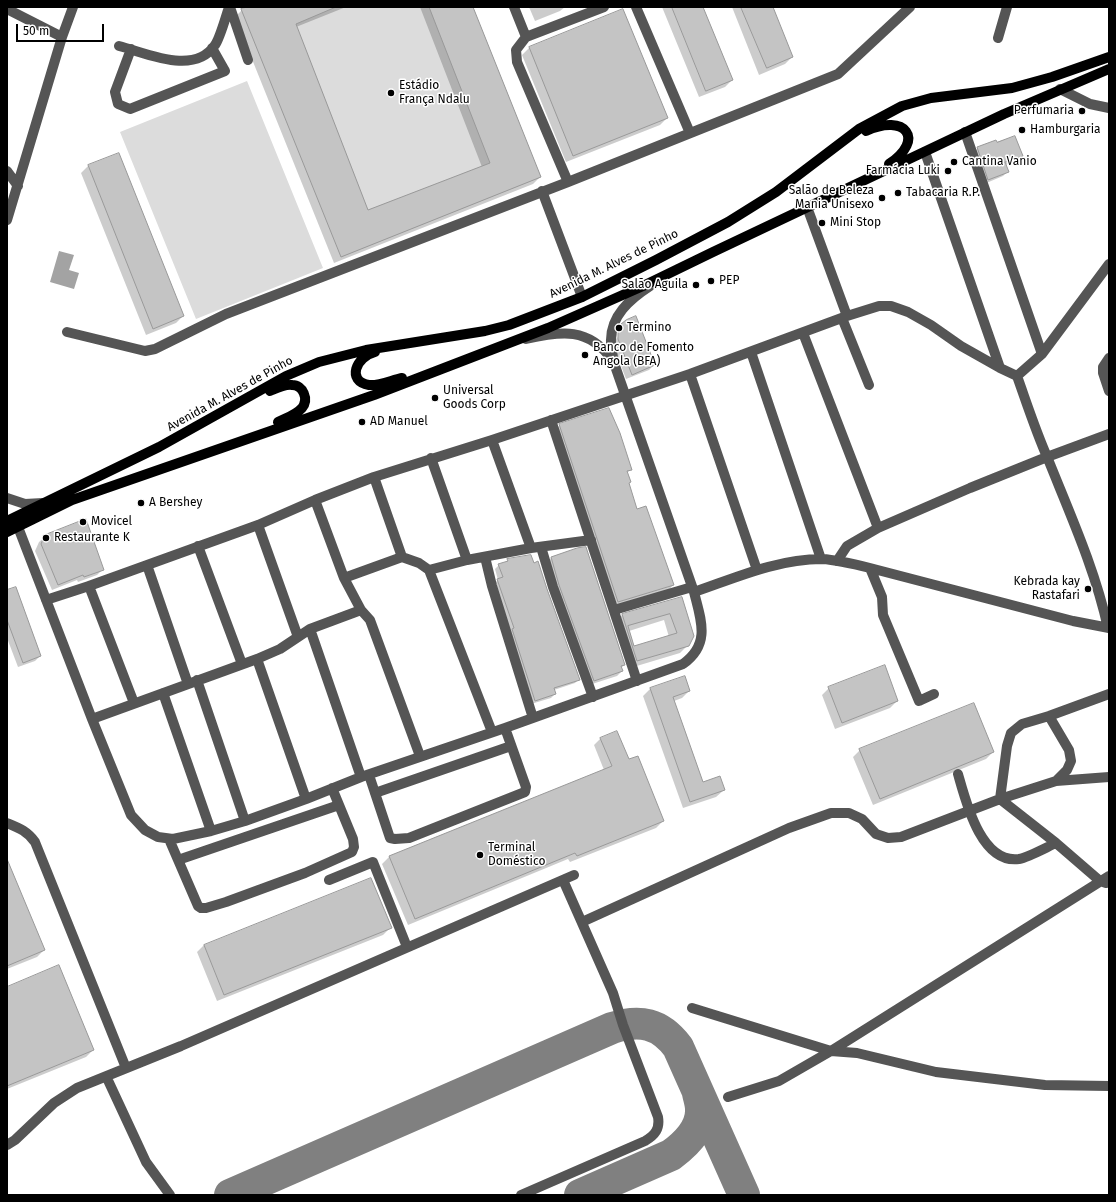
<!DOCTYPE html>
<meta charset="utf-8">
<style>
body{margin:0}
#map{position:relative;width:1116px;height:1202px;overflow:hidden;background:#fff;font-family:"Fira Sans",sans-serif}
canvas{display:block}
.frame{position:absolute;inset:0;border:8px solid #000;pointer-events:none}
.scale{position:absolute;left:16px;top:24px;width:88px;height:18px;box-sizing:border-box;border:2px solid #000;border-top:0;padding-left:5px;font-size:12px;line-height:14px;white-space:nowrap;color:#000;-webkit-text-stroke:3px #fff;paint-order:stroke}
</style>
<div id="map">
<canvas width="1116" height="1202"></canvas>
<div class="frame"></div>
<div class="scale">50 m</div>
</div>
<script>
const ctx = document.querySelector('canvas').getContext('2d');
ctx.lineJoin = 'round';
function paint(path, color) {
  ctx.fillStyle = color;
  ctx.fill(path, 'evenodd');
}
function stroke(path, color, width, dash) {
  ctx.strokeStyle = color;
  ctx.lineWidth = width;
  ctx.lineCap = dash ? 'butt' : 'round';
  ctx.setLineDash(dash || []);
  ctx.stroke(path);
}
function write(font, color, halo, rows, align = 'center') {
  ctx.font = font + ' "Fira Sans",sans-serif';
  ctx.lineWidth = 3;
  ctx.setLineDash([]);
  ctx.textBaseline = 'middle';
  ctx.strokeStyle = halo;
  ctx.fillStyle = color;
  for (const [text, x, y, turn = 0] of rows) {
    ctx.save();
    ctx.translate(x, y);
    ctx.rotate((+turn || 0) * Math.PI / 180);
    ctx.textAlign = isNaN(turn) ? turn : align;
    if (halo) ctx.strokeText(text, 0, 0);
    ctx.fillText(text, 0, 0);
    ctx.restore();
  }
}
paint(new Path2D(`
 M247 7H473L541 177 341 257Z
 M247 81 323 268 196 319 120 132Z`), '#dcdcdc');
paint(new Path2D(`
 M59 251 74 255 69 270 79 273 74 289 50 282Z`), '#a3a3a3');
paint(new Path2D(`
 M250 7H346L296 27 367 211 482 167 420 7H472L540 177 533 184 334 263 235 17 242 10Z
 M529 7H565L560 11 535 21Z
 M662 7H702L732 80 725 87 699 97Z
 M732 7H772L792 57 785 64 759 75Z
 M623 10 667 118 660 125 566 162 522 55 529 48Z
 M997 144 1022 156 1017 161 1005 165 1008 171 1003 176 984 184 973 153 978 148Z
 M88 166 183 316 176 323 146 335 81 173Z
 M622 325 654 365 649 370 626 379 613 344 616 330 619 328 616 338 617 339Z
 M560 425 631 469 627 473 628 484 637 510 673 585 669 590 613 606 555 430Z
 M46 536 103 569 97 575 78 582 77 580 52 590 35 551 39 542Z
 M551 558 624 665 621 668 622 671 617 676 589 685 546 563Z
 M508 560 533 564 546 590 579 679 575 683 554 690 555 694 551 698 531 704 494 584 498 580 495 569 499 565 505 563Z
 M7 591 40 656 35 661 18 667 7 638Z
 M681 598 688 645 680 653 630 668 615 622 622 615ZM664 620 669 637 634 647 629 631Z
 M684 677 689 691 682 698 674 701 703 783 724 790 716 797 683 808 643 696 650 689Z
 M829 688 897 701 890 708 835 729 822 695Z
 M601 738 628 761 663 821 656 828 570 862 568 859 408 925 382 864 389 857 604 770 594 745Z
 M860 750 993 752 986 759 873 805 853 757Z
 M7 862 44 950 37 957 7 969Z
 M390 928 383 935 217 1001 197 952 204 945Z
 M7 988 93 1050 86 1057 7 1089Z`), '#0003');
stroke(new Path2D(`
 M230 1195 612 1028C640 1019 660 1023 678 1047L744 1195
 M580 1195 671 1155C686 1144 702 1129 701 1109 701 1104 699 1098 698 1093`), '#808080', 32);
const building = new Path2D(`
 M247 7H336L296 24 368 210 490 163 429 7H473L541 177 341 257 241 9Z
 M672 7H703L733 80 706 91Z
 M741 7H773L793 57 767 68Z
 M623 9 668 118 573 156 529 47Z
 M1015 136 1023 156 1005 162 1009 172 988 180 977 147 996 140 997 142Z
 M119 153 184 316 153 329 88 165Z
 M636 316 655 365 632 375 618 339V334L621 324 626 320Z
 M609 408 620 433 632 470 627 471 631 482 629 483 637 509 646 506 674 585 618 602 559 424Z
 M86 519 104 570 84 577 83 575 58 585 41 544 45 535Z
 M586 547 625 665 621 666 623 671 594 681 559 585 551 557 577 548Z
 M531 555 534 563 538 561 547 589 580 680 554 688 556 694 535 701 512 629 514 628 497 579 503 577 498 564 508 561 507 559Z
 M16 587 41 656 23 663 7 620V590Z
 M682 597 694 636 689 646 637 661 622 614ZM670 614 677 633 634 646 628 626Z
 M885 665 898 701 842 723 828 687Z
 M685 676 690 691 673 697 703 782 720 776 725 790 690 802 650 688Z
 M974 703 994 752 880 799 859 749Z
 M617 731 629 759 638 756 664 821 577 856 575 853 415 919 389 856 612 766 600 738Z
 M7 859 45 950 7 966Z
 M371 878 392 928 224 995 204 945Z
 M59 965 94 1050 7 1086V987Z`);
paint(building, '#c4c4c4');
stroke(building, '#999', 1);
stroke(new Path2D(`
 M230 7 248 60
 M514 7 526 37
 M636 7 690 133
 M7 9 62 37
 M998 38 1007 7
 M119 46C147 53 194 76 215 45 220 38 226 16 229 7
 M131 49 115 92 118 104 130 109 225 71 212 48
 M1060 89 1090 104 1109 108
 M965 132 1042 354
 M925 152 1000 368
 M7 171 18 186
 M568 182 517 62 516 50 526 37 604 7
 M542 191 582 297
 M807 207 847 316
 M7 220 62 37 73 7
 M842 318 869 385
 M67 332 145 351 155 349 226 314 568 182 838 74 910 7
 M803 333 878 528
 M526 339C561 331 589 327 612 360
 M751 352 821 559
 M1109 358 1103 367V373L1109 391
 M690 374 757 570
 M1017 376 1042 354 1109 264
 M551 420 637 681
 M492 440 531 548
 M431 458 467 560
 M374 477 402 557
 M7 498 25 504 43 503
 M315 500 344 578 361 610 370 620 420 756
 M258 525 298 637
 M18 527 92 719 131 815 145 830 158 837 173 839 211 831 245 821 306 799 361 777 505 728 683 664C711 644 701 620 694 592L614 363C613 356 611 349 611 342 610 316 630 299 650 286
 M198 546 242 664
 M541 547 553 587 593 697
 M485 557 492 586 533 718
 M837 561 847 546 878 528 970 488 1047 457 1109 434
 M147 565 188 684
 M870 568 882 597 883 615 919 701 934 694
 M429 570 492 732
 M344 578 402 557 419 563 429 570 467 560 531 548 591 540
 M89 586 134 703
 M694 592C735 578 777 559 822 559 838 560 854 564 870 568L1073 621 1109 628
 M46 600 89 586 258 525 315 500 374 477 492 440 690 374 847 316 879 306H891L908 312 931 325 961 346 1000 368 1017 376C1027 404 1036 432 1048 459 1070 514 1095 569 1108 628
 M614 610 692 587
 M310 629 361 777
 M257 659 306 799
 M197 680 245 821
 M163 693 211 831
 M92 719 257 659 280 649 310 629 361 610
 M958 774C966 802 981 864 1019 859 1029 857 1047 847 1056 843
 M369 775 390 838 395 839 409 838 525 792 526 787 505 728
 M1056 781 1109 777
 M375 793 511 746
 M1000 799 1056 843 1100 881 1106 883
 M1000 799 1056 781 1067 770 1071 761 1069 750 1049 716
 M7 823C19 828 27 831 35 842L126 1068
 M169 839 198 906 201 908H206L226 902 305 873 352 852 354 847 353 839 332 788
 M178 860 339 805
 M329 880 373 862 407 947
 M582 922 789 828 831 813H849L862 819 876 834 888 838 901 837 1000 799 1007 746 1011 733 1022 724 1049 716 1109 694
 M692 1008 831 1051 857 1053 936 1072 1045 1085 1109 1086
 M106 1076 146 1162 170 1195
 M728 1097 779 1081 831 1051 1109 876
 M7 1145 15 1140 54 1103 77 1088 181 1046 574 875
 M521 1195 645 1141C655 1135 660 1129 658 1117L623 1025 613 993 563 880`), '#555', 10);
stroke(new Path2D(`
 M866 131C905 113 926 139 889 164
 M375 352C356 357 346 381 369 385 379 386 392 380 402 378
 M270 391C277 388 285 384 292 385 303 385 309 399 302 408 296 415 286 418 278 422
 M7 521 159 447 286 376 319 362 366 350 485 331 509 325 582 297 656 260 728 222 776 192 859 129 902 106 931 98 1012 88 1052 77 1109 57
 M7 532 72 500 374 395 548 328 643 286 713 252 1004 114 1109 69`), '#000', 10);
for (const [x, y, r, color] of [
 [391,93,4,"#000"],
 [1082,111,4,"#000"],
 [1022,130,4,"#000"],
 [954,162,4,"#000"],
 [948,171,4,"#000"],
 [898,193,4,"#000"],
 [882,198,4,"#000"],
 [822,223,4,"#000"],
 [711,281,4,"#000"],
 [696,285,4,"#000"],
 [619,328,4,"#000"],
 [585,355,4,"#000"],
 [435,398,4,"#000"],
 [362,422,4,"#000"],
 [141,503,4,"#000"],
 [83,522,4,"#000"],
 [46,538,4,"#000"],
 [1088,589,4,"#000"],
 [480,855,4,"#000"]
]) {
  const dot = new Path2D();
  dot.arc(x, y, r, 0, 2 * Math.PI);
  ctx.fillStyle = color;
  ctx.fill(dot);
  stroke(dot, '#fff', 1.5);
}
write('12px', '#000', '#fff', [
 ["Estádio",399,86],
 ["França Ndalu",399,100],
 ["Perfumaria",1074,111,"right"],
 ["Hamburgaria",1030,130],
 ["Cantina Vanio",962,162],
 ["Farmácia Luki",940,171,"right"],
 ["Salão de Beleza",874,191,"right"],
 ["Mania Unisexo",874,205,"right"],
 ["Tabacaria R.P.",906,193],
 ["Mini Stop",830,223],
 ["PEP",719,281],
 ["Salão Aguila",688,285,"right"],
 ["Termino",627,328],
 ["Banco de Fomento",593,348],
 ["Angola (BFA)",593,362],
 ["Universal",443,391],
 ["Goods Corp",443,405],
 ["AD Manuel",370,422],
 ["A Bershey",149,503],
 ["Movicel",91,522],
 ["Restaurante K",54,538],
 ["Kebrada kay",1080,582,"right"],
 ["Rastafari",1080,596,"right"],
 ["Terminal",488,848],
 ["Doméstico",488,862]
], 'left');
write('12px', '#000', '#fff', [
 ["Avenida M. Alves de Pinho",614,264,-26],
 ["Avenida M. Alves de Pinho",230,394,-29]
]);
</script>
